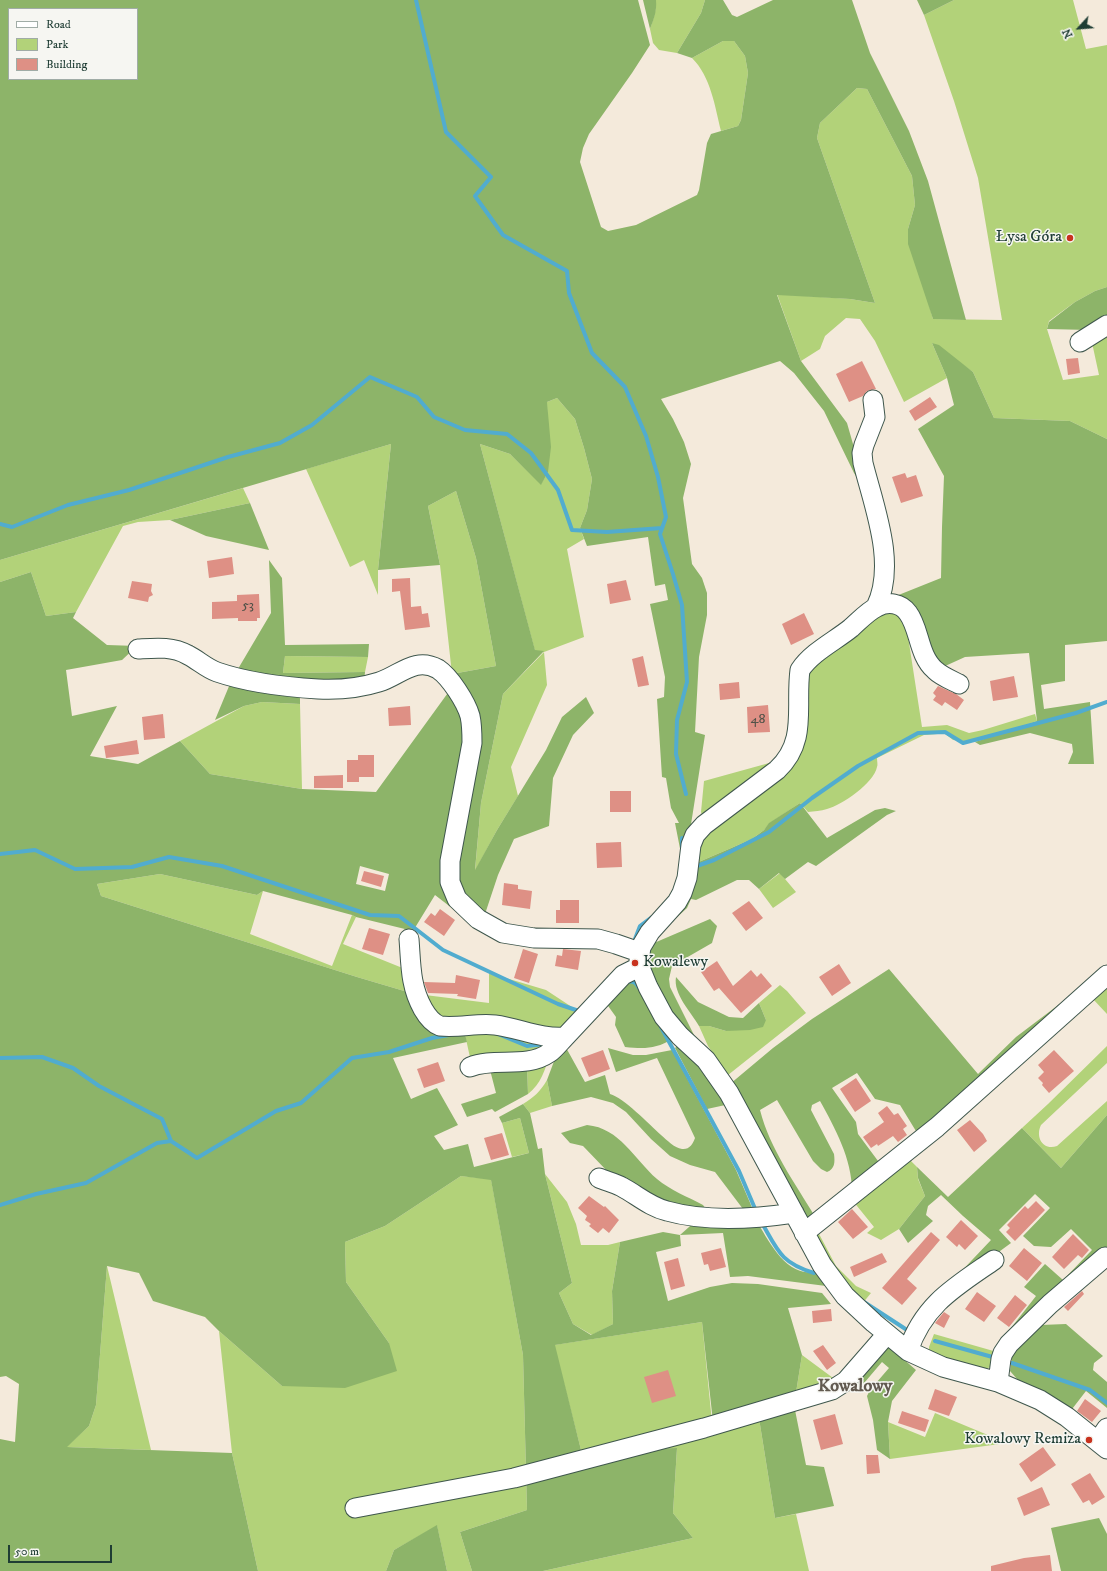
<!DOCTYPE html>
<meta charset="utf-8">
<style>
body{margin:0}
#map{position:relative;width:1107px;height:1571px;overflow:hidden;background:#f4eadb;font-family:"IM FELL DW Pica",serif}
canvas{display:block}
.legend{position:absolute;left:8px;top:8px;width:130px;height:72px;box-sizing:border-box;background:#f6f6f2;border:1px solid #a0aca6;margin:0;padding:5px 7px;list-style:none;font-size:12px;color:#1f3d34}
.legend li{display:flex;align-items:center;gap:8px;height:20px}
.legend b{width:20px;border:1px solid #a0aca6}
.north{position:absolute;left:1059px;top:8px;width:40px;height:40px;-webkit-text-stroke:3px #f6f6f2;paint-order:stroke;rotate:244deg;font-size:11px;font-weight:700;line-height:16px;text-align:center;color:#1f3d34}
.north::after{content:'';display:block;margin:auto;width:14px;height:18px;background:#1f3d34;clip-path:polygon(50% 0,100% 100%,50% 72%,0 100%)}
.scale{position:absolute;left:8px;top:1545px;width:104px;height:18px;box-sizing:border-box;border:2px solid #1f3d34;border-top:0;padding-left:5px;font-size:12px;line-height:14px;white-space:nowrap;color:#1f3d34;-webkit-text-stroke:3px #f6f6f2;paint-order:stroke}
</style>
<div id="map">
<canvas width="1107" height="1571"></canvas>
<ul class="legend">
<li><b style="height:5px;background:#fff"></b>Road</li>
<li><b style="height:11px;background:#b2d279"></b>Park</li>
<li><b style="height:11px;background:#de9085"></b>Building</li>
</ul>
<div class="north">N</div>
<div class="scale">50 m</div>
</div>
<script>
const ctx = document.querySelector('canvas').getContext('2d');
ctx.lineJoin = 'round';
function paint(path, color) {
  ctx.fillStyle = color;
  ctx.fill(path, 'evenodd');
}
function stroke(path, color, width, dash) {
  ctx.strokeStyle = color;
  ctx.lineWidth = width;
  ctx.lineCap = dash ? 'butt' : 'round';
  ctx.setLineDash(dash || []);
  ctx.stroke(path);
}
function write(font, color, halo, rows, align = 'center') {
  ctx.font = font + ' "IM FELL DW Pica",serif';
  ctx.lineWidth = 3;
  ctx.setLineDash([]);
  ctx.textBaseline = 'middle';
  ctx.strokeStyle = halo;
  ctx.fillStyle = color;
  for (const [text, x, y, turn = 0] of rows) {
    ctx.save();
    ctx.translate(x, y);
    ctx.rotate((+turn || 0) * Math.PI / 180);
    ctx.textAlign = isNaN(turn) ? turn : align;
    if (halo) ctx.strokeText(text, 0, 0);
    ctx.fillText(text, 0, 0);
    ctx.restore();
  }
}
paint(new Path2D(`
 M656 0H705L701 13 677 53 659 50 653 43 650 29 654 17 656 7Z
 M954 0H1073L1086 49 1107 45V287L1095 291 1075 302 1049 321 1047 329 1063 380 1099 375 1091 338 1107 329V439L1070 421 994 418 973 372 932 343 947 378 904 402 875 341 860 319 846 318 825 336 820 349 801 361 777 294 850 299 875 303 817 138 820 123 857 88 867 89 912 176 915 205 908 229 933 319 1002 320 978 178 954 101 924 15Z
 M723 41H734L745 56 748 73 741 120 738 126 721 131C715 107 711 77 692 58Z
 M557 398 575 419 584 448 592 479 587 510 580 528 584 539 567 549 584 637 544 652 547 685 511 767 518 796 497 830 475 871 481 803 503 694 544 652 535 651 480 444 510 454 541 484 548 472 547 402Z
 M391 444 378 570V595L364 560 350 567 306 469Z
 M243 488 250 503 170 520 138 522 123 526 76 612 46 616 31 572 0 582V560Z
 M456 491 476 558 496 666 452 674 440 565 428 506Z
 M898 610 907 630 922 727 947 725 969 733 983 730 1035 714 1037 721 975 742 953 740 943 732 937 734 924 735 877 758C877 761 878 765 877 767 874 783 842 805 827 809 821 811 814 811 808 812L800 803 770 823 764 830 752 839 694 864V845L782 771 804 672 877 613Z
 M285 656 368 657 365 672 283 673Z
 M262 702 300 704 302 789 210 774 180 741 244 706Z
 M780 760 702 815 701 812 704 781Z
 M780 873 796 892 773 908 759 889Z
 M160 874 257 895 263 891 250 934 332 966 352 915 356 917 343 944 405 969 411 993 357 977 101 896 97 884Z
 M489 973 546 990 581 1013 562 1031 443 1023 417 994 489 1003Z
 M1107 981V1014L1092 998Z
 M780 985 787 991 806 1013 728 1075 708 1046 699 1026H709L726 1031 766 1020 759 1003Z
 M464 1030 547 1039V1050L471 1062Z
 M1107 1046V1063L1041 1125C1035 1137 1043 1151 1057 1146L1107 1101V1115L1061 1168 1022 1128 1048 1104Z
 M550 1054C545 1070 541 1084 528 1094L527 1065Z
 M547 1080 552 1106 530 1113 523 1104C534 1097 540 1092 547 1080Z
 M520 1118 529 1153 512 1157 502 1123Z
 M911 1161 917 1167 918 1179 925 1196 899 1229 881 1240 867 1233 874 1227 853 1201 902 1162Z
 M545 1174 567 1202 576 1224 581 1245H608L620 1242 612 1291 613 1324 592 1335 573 1324 559 1293 572 1283Z
 M461 1176 491 1179 523 1355 527 1510 460 1532 472 1571H447L437 1526 394 1550 386 1571H258L232 1453 219 1331 282 1386 389 1343 346 1282 345 1242 385 1226Z
 M818 1232 836 1266 856 1286 871 1293 862 1304 815 1241Z
 M107 1266 151 1450 66 1447 89 1426 96 1405Z
 M702 1322 712 1422 758 1412 775 1518 796 1514 809 1571H543L693 1538 673 1513 677 1448 581 1450 554 1345Z
 M934 1334 997 1352 994 1366 985 1369 929 1356V1347Z
 M802 1355 848 1389 794 1405Z
 M935 1413 1007 1443 890 1459 888 1422 925 1437Z`), '#b2d279');
paint(new Path2D(`
 M0 0H638L650 45 632 73 589 134 583 148 580 162 601 227 608 231 636 225 697 195 699 190 707 143 711 134 738 126 741 120 748 73 745 56 734 41H723L692 58 677 53 701 13 705 0H723L732 15 737 17 773 0H852L870 53 909 131 928 181 966 320 933 319 908 244V229L915 205 912 176 867 89 857 88 820 123 817 138 875 303 850 299 777 295 801 361 847 423 867 493 854 473 824 411 794 373 780 361 661 399 673 419 684 442 691 464 683 498 692 564 702 578 707 593V615L699 657 695 732 705 735 684 869 675 823H679L671 808 666 778 662 777 657 699 664 697 665 677 650 604 668 600 665 584 655 586 648 537 587 546 580 528 587 510 592 479 584 448 575 419 557 398 547 402 551 447 548 472 541 485 510 454 480 444 535 650 544 651 503 694 481 803 475 870 497 830 546 750 562 717 586 697 594 713 573 735 553 778 549 826 514 839 498 875 484 917 468 906 454 876 474 751 452 674 496 666 476 558 456 491 428 506 440 565 378 570 391 444 0 560ZM9 9H137V79H9Z
 M643 0H656C657 11 654 19 650 29Z
 M917 0H954L924 15Z
 M1107 287V321L1089 330 1047 329 1049 322 1075 302 1095 291Z
 M932 343 939 345 973 372 994 418 1070 421 1107 439V641L1065 645V681L1041 685 1044 709 1090 702 1094 764H1068L1073 752 1072 744 1030 733 980 745 975 742 1037 721 1029 653 965 657 943 667 891 598 941 578 942 527 944 476 918 429 954 405 947 378Z
 M250 503 269 550 206 536 170 520Z
 M269 560 282 578 285 645 369 644 368 657 285 656 283 673 365 672 364 683 235 674 271 613Z
 M31 572 46 616 76 612 73 618 107 645 137 646 122 660 66 670 72 716 117 706 90 756 138 764 180 741 210 774 302 789 376 792 450 690 458 701 468 737 447 861 466 919 435 895 413 931 356 917 352 915 263 891 257 895 160 874 97 884 101 896 357 977 411 993 419 1009 464 1030 467 1042 393 1058 411 1099 437 1088 458 1125 434 1136 444 1150 468 1144 474 1167 529 1153 520 1118 502 1123 499 1117 523 1104 530 1113 538 1149 542 1148 545 1174 572 1283 559 1293 573 1324 591 1335 613 1324 612 1291 620 1242 663 1232 680 1235 698 1219 756 1220C769 1241 787 1280 818 1271L826 1286 748 1276 730 1277 723 1233 680 1235 681 1246 656 1252 668 1301 710 1287 732 1283 758 1284 822 1293 831 1304 788 1308 802 1355 794 1405 806 1465 824 1467 834 1506 775 1518 758 1412 713 1422 702 1322 555 1345 581 1450 677 1448 673 1513 693 1538 543 1571H472L460 1532 527 1510 523 1355 491 1180 461 1176 385 1226 345 1242 346 1282 389 1343 397 1371 345 1388 282 1386 219 1331 205 1317 153 1301 139 1273 107 1266 96 1405 89 1426 67 1447 232 1453 258 1571H0V1439L15 1442 19 1384 6 1376 0 1377V582ZM360 866 389 874 385 891 356 884Z
 M232 679 300 691V704L262 702 244 706 215 720Z
 M800 803 827 838 875 810 885 808 896 811 887 815 816 866 808 862 785 879 779 873 759 889 749 880H737L696 900 691 899 687 908 661 932 694 864 752 839 764 830 769 823Z
 M710 919 717 926 712 943 672 966 669 979 670 987 698 1043 682 1030 652 980 647 946Z
 M889 969 978 1074 1016 1037 1090 981 919 1136 900 1105 875 1099 857 1073 832 1088 856 1122 858 1134 881 1165 852 1191C852 1159 835 1128 820 1101L812 1105 811 1110 834 1154C835 1162 835 1169 827 1172L821 1169 813 1161 777 1100 760 1110C770 1149 795 1183 816 1218L808 1224 730 1084 773 1048 812 1019Z
 M636 977 673 1039C655 1049 645 1049 625 1047L615 1025 616 1017 606 1003 608 998Z
 M676 977 698 1002 729 1017 743 1018 759 1003 766 1020 763 1027 750 1030 726 1031 709 1026H699C691 1012 673 994 676 977Z
 M681 1043 730 1104 707 1109 675 1048Z
 M564 1044 585 1082 605 1075 610 1094C624 1098 649 1124 661 1135 667 1140 674 1148 682 1149 689 1150 693 1144 695 1138L657 1058 616 1072 608 1048 633 1055H646L672 1050 736 1170 754 1212 743 1209 715 1172 690 1165 670 1156 651 1139 626 1112 613 1103 591 1097 552 1106 547 1080 556 1056Z
 M527 1065 528 1094 495 1112 492 1109 467 1117 461 1104 496 1093 489 1066Z
 M1107 1115V1251L1015 1331 1011 1328 1036 1296 1024 1287 1045 1264 1063 1280 1092 1250 1071 1229 1051 1247 1034 1246 1023 1236 1050 1208 1035 1194 999 1230 1011 1243 936 1298 991 1240 963 1216 941 1195 928 1206 926 1215 933 1221 908 1243 899 1229 925 1196 918 1178 917 1167 948 1197 1022 1128 1061 1168Z
 M587 1125C620 1128 634 1159 657 1179 670 1190 688 1197 703 1205L708 1212 662 1203 609 1173 583 1146 570 1143 561 1133Z
 M1066 1324 1103 1356 1094 1363 1093 1370 1107 1382V1408L1086 1391 1069 1413 1016 1383 1017 1379 1010 1371 1012 1359V1350L1041 1325Z
 M886 1344 916 1370 892 1401 888 1422 890 1459 877 1450 873 1420 867 1396 870 1390 889 1368 882 1362 859 1389 852 1383Z
 M1099 1518 1107 1534V1571H1061L1051 1528Z
 M437 1525 447 1571H386L394 1550Z`), '#8db469');
stroke(new Path2D(`
 M416 0 446 132 491 177 475 196 503 235 567 271 569 293 592 353 625 387 646 436 658 477 666 517 660 534 673 574 682 605 687 682 677 720 676 754 686 794
 M0 524 12 527 68 505 129 490 228 457 280 443 312 425 370 377 417 397 434 417 465 430 507 434 531 453 558 490 572 530 607 532 662 528
 M682 848V838
 M0 854 35 850 75 869 132 867 169 857 222 866 370 915 399 916 443 950 558 1004 582 1012
 M694 867 714 860 769 832 812 798 858 766 918 733 945 732 963 743 1076 713 1107 702
 M635 939 640 926 652 917
 M627 982C633 980 636 983 639 988
 M661 1027 739 1171 756 1211
 M498 1034 527 1046 545 1044
 M0 1058 42 1057 73 1068 99 1086 162 1119 171 1141
 M0 1205 36 1194 86 1183 157 1143 171 1141 197 1158 276 1111 301 1103 352 1058 389 1052 432 1038 449 1035
 M762 1223C778 1251 781 1263 814 1273
 M864 1302 907 1330
 M935 1341 996 1358
 M1012 1363 1090 1390 1107 1403`), '#51accf', 4);
paint(new Path2D(`
 M1078 358 1080 373 1068 375 1066 359Z
 M862 361 876 389 867 391 863 396 849 402 836 374Z
 M930 397 937 407 915 421 909 411Z
 M905 473 907 478 916 475 923 496 901 503 892 477Z
 M232 557 234 574 209 578 207 561Z
 M410 578 411 607 421 606 422 614 428 613 430 627 405 630 400 591 392 592V579Z
 M626 580 631 600 610 604 607 584Z
 M132 581 152 584 151 591 153 595 149 597 148 602 128 598Z
 M259 594 260 618H257V621H238V618L212 619V602L237 601V595Z
 M804 613 814 634 791 645 782 624Z
 M643 656 649 685 638 687 632 659Z
 M1014 676 1018 697 993 701 990 681Z
 M739 682 740 698 720 700 719 684Z
 M938 686 956 694 964 700 957 710 945 702 942 706 933 700 936 696 933 693Z
 M768 705 770 732 748 733 747 707Z
 M410 706 411 725 389 726 388 708Z
 M163 714 165 738 144 740 142 717Z
 M137 740 139 754 106 758 104 746Z
 M358 755H374V777H359V782H347V760H358Z
 M343 775V788H314V776Z
 M610 791H631V812H610Z
 M621 842 622 867 597 868 596 843Z
 M364 871 384 876 381 887 361 881Z
 M504 883 518 885V889L532 891 530 909 502 905Z
 M560 900H579V923H556V910H560Z
 M749 901 763 918 746 931 732 913Z
 M440 909 455 920 444 936 424 922 431 913 435 916Z
 M369 928 390 934 383 955 362 949Z
 M523 949 538 954 529 983 514 978Z
 M563 949 581 951 578 970 555 966 557 955 562 956Z
 M717 961 733 986 751 970 757 977 761 973 772 986 741 1013 719 988 714 991 701 972Z
 M839 964 851 983 832 996 819 977Z
 M456 975 480 980 476 999 457 996 458 994 428 993 424 982 455 983Z
 M603 1050 610 1069 589 1077 581 1058Z
 M1054 1050 1074 1071 1049 1093 1042 1085 1043 1083 1038 1078 1044 1072 1038 1065Z
 M438 1062 445 1081 424 1088 417 1069Z
 M856 1078 871 1101 855 1112 840 1089Z
 M887 1106 894 1115 898 1113 907 1126 903 1129 907 1135 898 1142 893 1136 878 1146 877 1144 871 1148 863 1137 884 1122 878 1113Z
 M970 1120 983 1134 987 1141 974 1152 957 1130Z
 M502 1133 509 1155 491 1160 484 1138Z
 M589 1196 604 1207 605 1206 619 1220 609 1233 603 1228 598 1233 589 1226 591 1224 585 1220 587 1216 578 1208Z
 M1036 1201 1045 1210 1015 1241 1006 1232 1010 1228 1007 1225 1025 1206 1028 1209Z
 M852 1209 868 1227 853 1239 838 1222Z
 M961 1220 978 1236 965 1250 959 1244 957 1247 946 1237Z
 M931 1232 940 1240 907 1279 917 1288 902 1305 882 1288Z
 M1073 1234 1089 1250 1082 1258 1078 1255 1064 1269 1052 1257Z
 M721 1248 726 1267 710 1271 708 1264 704 1265 701 1253Z
 M1024 1248 1042 1263 1027 1281 1009 1266Z
 M882 1253 887 1262 854 1277 850 1267Z
 M678 1258 685 1286 671 1290 664 1262Z
 M1082 1291 1084 1294 1068 1311 1064 1307Z
 M977 1292 996 1306 984 1322 965 1309Z
 M1015 1295 1027 1305 1009 1327 997 1318Z
 M831 1309 832 1321 813 1323 812 1311Z
 M944 1312 950 1316 944 1328 935 1323Z
 M823 1345 836 1363 827 1370 813 1351Z
 M668 1370 676 1396 652 1403 644 1377Z
 M935 1389 957 1397 949 1416 928 1409Z
 M1085 1399 1101 1411 1092 1422 1077 1411Z
 M902 1411 929 1420 925 1432 898 1423Z
 M835 1414 843 1444 821 1450 813 1420Z
 M1043 1447 1056 1465 1031 1482 1019 1464Z
 M866 1455H878L880 1473 867 1474Z
 M1090 1473 1105 1497 1092 1505 1089 1500 1083 1503 1071 1484Z
 M1042 1487 1050 1505 1024 1516 1017 1498Z
 M1050 1555 1052 1571H991V1566L1024 1558Z`), '#de9085');
const minor = new Path2D(`
 M1080 342 1107 325
 M873 400 875 417 864 445 862 453 863 463C874 507 897 564 876 607
 M138 649C155 648 172 646 188 655 198 660 206 668 217 672 249 683 284 687 318 689 338 690 360 688 379 682 399 676 415 656 438 669 450 677 466 702 470 716 472 725 472 734 472 743L450 861V882L457 899 478 919 503 933 534 938 598 939 616 944 639 952
 M959 684C951 680 941 676 935 670 918 655 920 629 908 613 901 603 888 601 877 607 868 611 859 621 851 628 835 641 812 652 800 670 795 707 808 741 777 770L704 825 695 835 691 845 687 878 682 893 677 902 650 932 641 947 639 961 641 970 648 987 664 1017 680 1036 706 1060 729 1093 822 1265 845 1296 874 1323 908 1351 943 1367 998 1382 1040 1400 1067 1417 1107 1449
 M409 939C411 964 410 986 423 1009 427 1016 432 1023 440 1026 459 1028 477 1023 495 1025 519 1028 541 1039 565 1037L623 975 641 966
 M470 1067C495 1057 526 1069 549 1053 555 1049 560 1042 565 1037
 M599 1178C606 1181 615 1183 622 1187 637 1195 650 1207 667 1211 706 1222 754 1219 794 1213
 M804 1233 937 1127 1107 975
 M908 1351C924 1304 955 1287 994 1260
 M998 1382 1001 1359 1003 1353 1009 1344 1050 1304 1105 1257
 M1098 1441 1107 1428
 M355 1508 514 1478 704 1428 832 1390 846 1381 887 1334`);
stroke(minor, '#3f574d', 21);
stroke(minor, '#fff', 19);
for (const [x, y, r, color] of [
 [1070,238,4,"#c8321e"],
 [635,963,4,"#c8321e"],
 [1089,1440,4,"#c8321e"]
]) {
  const dot = new Path2D();
  dot.arc(x, y, r, 0, 2 * Math.PI);
  ctx.fillStyle = color;
  ctx.fill(dot);
  stroke(dot, '#f6f6f2', 1.5);
}
write('14px', '#4f5248', null, [
 ["53",248,606],
 ["48",758,720]
]);
write('16px', '#1f3d34', '#f6f6f2', [
 ["Łysa Góra",1062,238],
 ["Kowalewy",643,963,"left"],
 ["Kowalowy Remiza",1081,1440]
], 'right');
write('bold 18px', '#625a50', '#f6f6f2', [
 ["Kowalowy",855,1387]
]);
</script>
